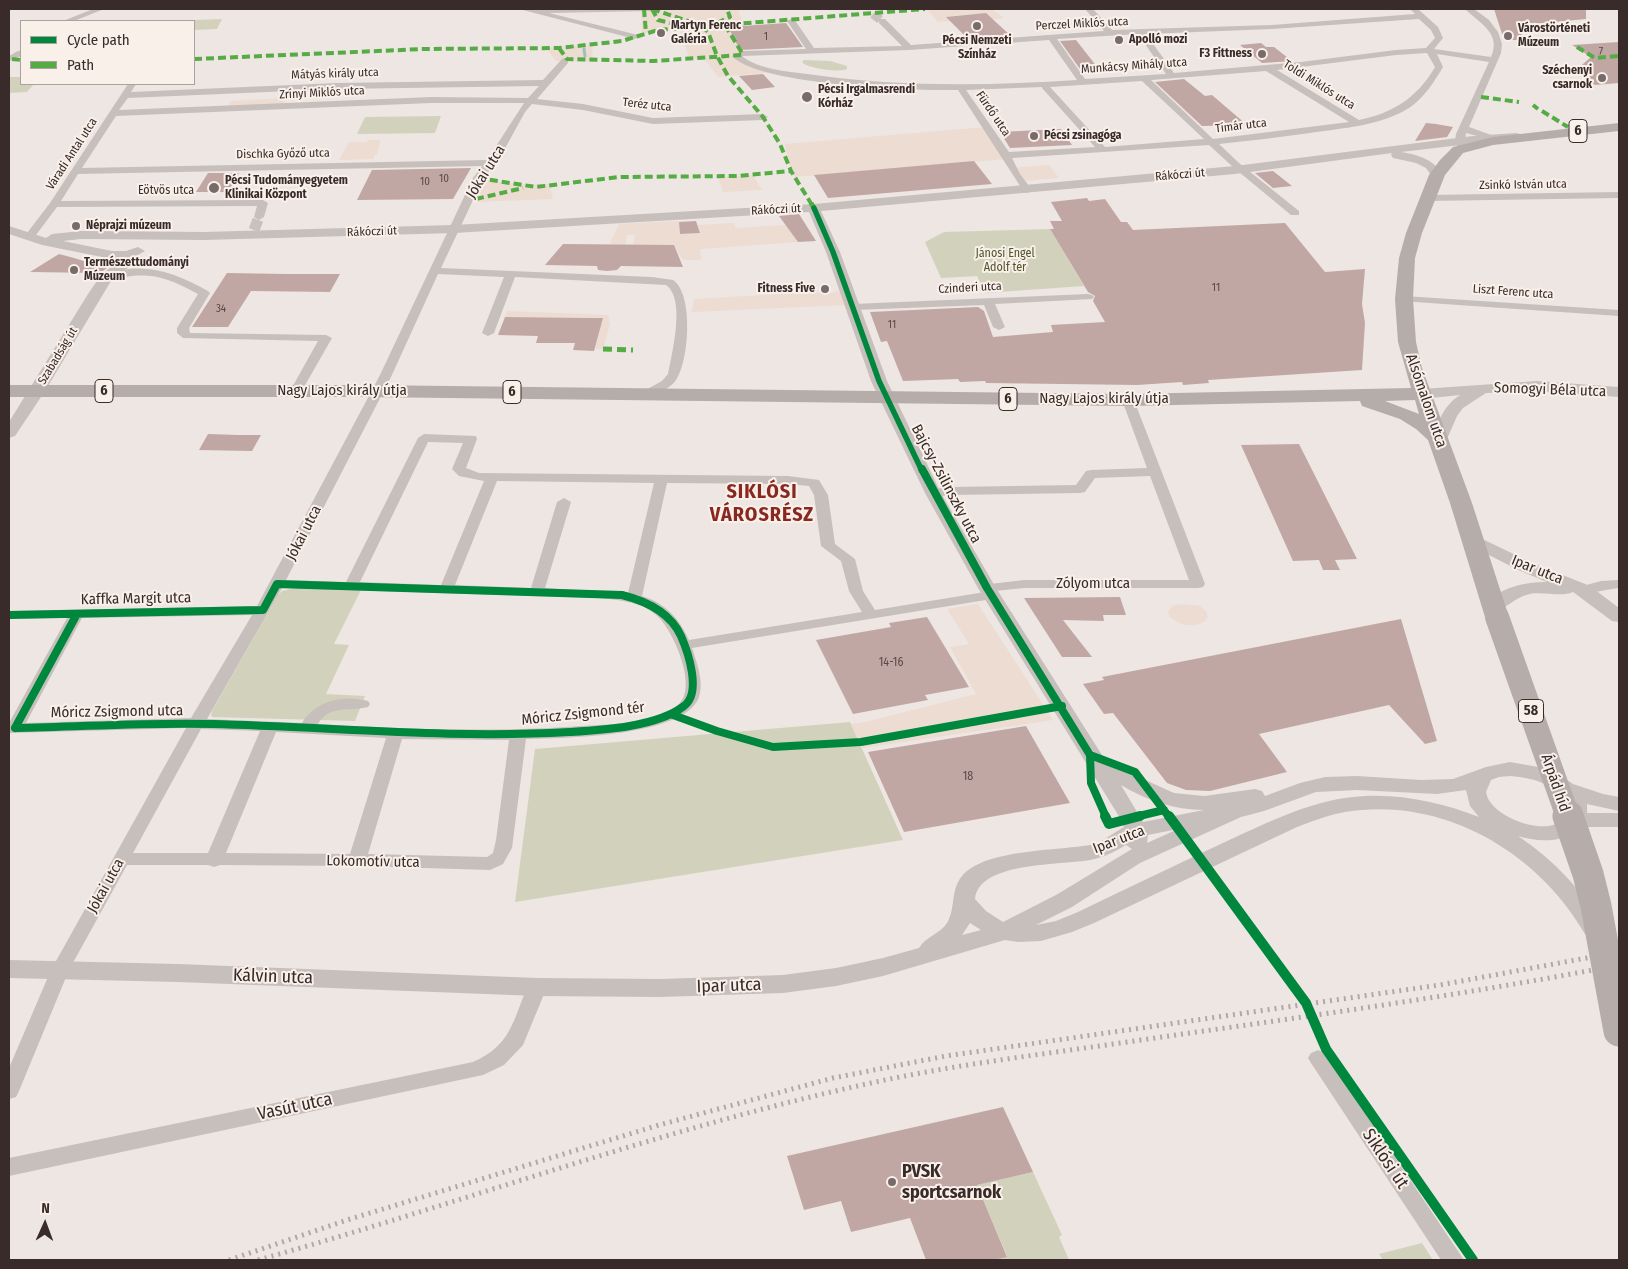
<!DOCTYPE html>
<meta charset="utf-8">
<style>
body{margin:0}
#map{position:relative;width:1628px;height:1269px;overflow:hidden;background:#eee6e2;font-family:"Fira Sans Condensed",sans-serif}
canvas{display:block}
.frame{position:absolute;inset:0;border:10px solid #382b29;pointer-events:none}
.legend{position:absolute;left:20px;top:20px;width:175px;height:65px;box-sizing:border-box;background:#faf0ea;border:1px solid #aca19d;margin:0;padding:6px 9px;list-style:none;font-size:15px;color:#382b29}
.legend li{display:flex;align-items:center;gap:10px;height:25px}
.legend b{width:25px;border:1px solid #aca19d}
.north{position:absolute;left:20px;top:1199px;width:50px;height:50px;-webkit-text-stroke:4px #faf0ea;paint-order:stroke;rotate:2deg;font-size:14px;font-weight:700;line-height:20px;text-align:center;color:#382b29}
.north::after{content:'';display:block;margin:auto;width:18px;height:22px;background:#382b29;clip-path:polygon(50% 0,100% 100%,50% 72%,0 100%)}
</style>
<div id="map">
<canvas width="1628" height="1269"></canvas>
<div class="frame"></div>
<ul class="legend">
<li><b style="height:6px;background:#00873e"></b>Cycle path</li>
<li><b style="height:6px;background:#55ab44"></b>Path</li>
</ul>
<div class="north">N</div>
</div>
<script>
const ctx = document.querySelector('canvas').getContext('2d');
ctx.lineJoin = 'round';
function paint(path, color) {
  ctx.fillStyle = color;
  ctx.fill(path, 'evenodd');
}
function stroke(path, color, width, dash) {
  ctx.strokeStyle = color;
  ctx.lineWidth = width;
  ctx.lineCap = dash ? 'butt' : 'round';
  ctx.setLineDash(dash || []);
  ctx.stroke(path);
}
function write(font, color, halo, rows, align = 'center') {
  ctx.font = font + ' "Fira Sans Condensed",sans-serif';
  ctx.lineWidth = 4;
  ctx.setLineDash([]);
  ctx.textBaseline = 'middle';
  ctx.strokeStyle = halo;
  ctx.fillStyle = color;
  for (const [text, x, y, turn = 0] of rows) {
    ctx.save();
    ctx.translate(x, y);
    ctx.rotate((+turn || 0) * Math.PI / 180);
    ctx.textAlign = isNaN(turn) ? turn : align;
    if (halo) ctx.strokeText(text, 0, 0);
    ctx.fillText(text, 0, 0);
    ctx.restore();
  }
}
paint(new Path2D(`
 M222 19 217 29 194 30V21H167Z
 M804 60 830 61 847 66V69C840 73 806 68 802 62Z
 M9 77H21V84H34L27 92 9 93Z
 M441 116 435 133 357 134 365 117Z
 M1050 229 1084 286 985 293 977 276 941 278 925 242 944 232Z
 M296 588 361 590 334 644 349 645 326 694 365 696 355 721 212 717 211 715 212 711 278 595 282 591Z
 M850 722 903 840 515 902 535 749Z
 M1033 1172 1062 1235 1059 1237 1069 1260H993L1007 1256 977 1185Z
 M1422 1243 1433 1260H1383L1379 1254Z`), '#d2d2bc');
paint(new Path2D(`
 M641 9H738L744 26 728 28 741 51V57L759 65 781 70 777 72 718 77 704 58 692 59 688 55 680 30 642 32Z
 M927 9H992L1004 18 988 20 972 14 947 17 950 21 938 22Z
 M593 44 592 56 597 62 556 61 546 48Z
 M283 98 282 101H285L282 106 228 108 231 101Z
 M987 127 1007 159 795 177 791 171 785 144Z
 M368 140H380L377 155H374V159L339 160 349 142H366Z
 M1049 165 1059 178 1023 181 1013 168Z
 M753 175 762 190 723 192 718 177Z
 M484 180 530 185 549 184 553 199 474 202Z
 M679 221 680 234 700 233 698 225 734 223 736 228 786 225 798 242 700 249 701 260H683L674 245H633L635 235H627L625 245 610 244 619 224Z
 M844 289 847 305 692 312 694 299 815 292 828 294Z
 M507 311 608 315 610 324 603 349H595L603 318 505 317Z
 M978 604 1053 720 863 748 851 724 865 722 976 694 950 647 969 644 947 609Z
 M1180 604 1200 606 1206 611 1208 617 1204 622 1197 625H1186L1177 622 1170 617 1168 612 1172 606Z`), '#ecdcd2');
stroke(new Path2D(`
 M584 49 585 56`), '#9ec0bb', 3);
paint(new Path2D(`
 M1494 9H1586V19L1521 25 1522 40H1504Z
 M986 13 1011 36 968 39 946 17Z
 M786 23 803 47 740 50 728 27Z
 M1076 40 1098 68 1080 69 1060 41Z
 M1619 42V83L1595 85 1575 71 1591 57 1572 45Z
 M1261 43 1266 47H1274L1292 61 1262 63 1240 45Z
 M763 74 775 87 752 90 739 76Z
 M1184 79 1205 96 1212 95 1247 125 1202 126 1155 82Z
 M1426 123 1436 124 1453 127 1447 137 1415 141Z
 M1061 129 1072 145 1010 148 1000 132Z
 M974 161 992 184 828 198 814 175Z
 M471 168 453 199 357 200 372 170Z
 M1273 171 1292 186 1273 188 1255 173Z
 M208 173H239L228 192H196Z
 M1087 198 1089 201 1105 199 1121 222H1127L1133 230 1285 223 1325 272 1365 269 1362 304 1365 323 1362 370 1208 380 1209 383 1183 385 1182 382 1137 385 986 383 985 381 960 382 958 379 903 381 887 341 881 342 870 312 978 307 984 311 993 337 1053 332 1051 325 1105 322 1093 301 1095 296 1088 292 1050 229H1054L1050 221H1062L1051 202Z
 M799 214 816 241 798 242 779 216Z
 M696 221 700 233 680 234 679 222Z
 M563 244 674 245 683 267 621 266 617 270 607 271 598 270 597 266 545 265Z
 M59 254 74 258 107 268 100 273 30 272Z
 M227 273 286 274H340L330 292 251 291 228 327H192Z
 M505 317 589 318H603L594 351 573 350 575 343H536L538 336 498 335Z
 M208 434 238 435H261L252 451 199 450Z
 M1299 444 1357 559 1335 560 1340 570H1323L1319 560 1293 561 1241 445Z
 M1120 597 1126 615H1103L1104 621 1063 620 1092 657H1062L1024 598Z
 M927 617 969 687 925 695 928 700 853 714 816 640 891 627 889 623Z
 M1401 619 1437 741 1425 744 1389 705 1259 734 1287 772 1210 791 1186 790 1167 783 1113 713 1104 714 1083 684 1104 680 1102 677Z
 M1026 726 1070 803 904 832 868 752Z
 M1003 1107 1033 1172 977 1185 1007 1257 993 1260H926L910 1218 851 1232 841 1201 804 1210 787 1156Z`), '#c1a7a4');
stroke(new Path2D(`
 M873 14 882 21`), '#cac1bd', 9, [9, 4.5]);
stroke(new Path2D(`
 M254 230 259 217`), '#cac1bd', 11, [11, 5.5]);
paint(new Path2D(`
 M93 9H104L74 21H63Z
 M519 9H656L652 11 549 13 638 35 639 37 635 39Z
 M1085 9H1093L1112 30 1272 25 1415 14 1411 10 1418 9 1438 27 1443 38 1434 49 1491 57C1502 33 1479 23 1465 9H1474L1489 20 1498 32 1502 44 1501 53 1469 127 1497 137 1492 140 1466 133 1465 141 1467 149 1462 152 1459 151 1455 141 1456 134 1489 62 1437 54 1443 67C1434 82 1424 98 1409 108 1380 126 1343 128 1310 133 1280 137 1249 141 1219 144L1239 163 1299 211V215H1291L1233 167 1209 145 1012 158 1020 174 1032 190 1027 193 1024 192 958 90C915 91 758 85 732 56L742 51 806 49 787 21 791 19H794L814 48 902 46 879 23V19H885L911 45 1104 31ZM1419 19 1431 30 1435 38 1426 48 1396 50 1301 62 1174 73 1146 34 1272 29ZM1138 34 1166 74 1085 79 1057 39ZM1049 40 1077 80C987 86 897 87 807 74 786 71 759 70 742 56L909 50ZM1427 53 1435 67C1417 98 1393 113 1359 120L1277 70 1396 55ZM1266 71 1349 122 1213 139 1151 80ZM1142 81 1204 139 1105 147 1050 87ZM1042 87V88L1095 147 1009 152 966 90Z
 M18 51H21V56L9 61V56Z
 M565 58 568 59V63L537 99 583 104 653 118 763 114 768 117 763 120 653 124 583 110 532 104 525 112 502 154 483 179 441 268 652 277 673 280C694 294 689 362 676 380 670 389 657 394 646 397L640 393 662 381 668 374C672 353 686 299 666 285L515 277 494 333 488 336 482 333 504 277 438 274 391 377 286 580 346 582 418 438 424 434 476 436 477 439 466 468 479 473 788 476 819 480 828 495 835 544 855 559 863 591 875 610 985 592 980 588 982 585 1024 580H1189L1150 476 1095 478 1085 492 1080 493 951 495 933 497 926 493 933 489 951 487 1076 485 1086 471 1091 470 1147 468 1122 400 1128 396 1134 400 1205 584 1203 587 1198 588H1024L995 591 999 595 997 598 992 599 692 648C697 663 704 682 699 697 685 737 563 738 526 739L512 848 503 864 490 870 357 866 220 865 214 867 208 865H127L69 970 19 1091 16 1097 9 1099V1068L51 970 186 728 9 733V723L67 618 9 619V611L257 606 379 377 473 178 482 166 78 174 61 201 263 200 268 203 264 217 259 220 254 217 257 206 57 207 33 239 29 240 24 237 50 203 128 84H136L131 92 337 83 543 80 562 59ZM539 86 528 98 431 97 119 110 128 98 337 89ZM431 103H524L487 160 82 168 116 116ZM428 442 463 443 452 469 459 476 484 481 441 585 360 582ZM497 481 654 483 628 593 545 588 571 502 564 498 557 502 531 588 455 585ZM667 483 788 484 809 486 814 495 821 546 841 561 849 591 862 612 689 640C679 618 665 603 642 596ZM282 588 598 598C618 600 639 601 655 614 672 627 695 680 682 700 676 710 660 715 650 718 623 725 594 725 567 727 484 732 401 729 318 724 330 704 348 712 368 707L370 704 368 701C343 694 315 701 302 723L207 719ZM252 615 191 718 26 723 82 618ZM201 729 260 731 208 853H133ZM276 732 386 738 350 854 226 853ZM402 739 509 740 496 840 493 853 487 857 368 854Z
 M1619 192V198L1428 201 1423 198 1428 195Z
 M129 269C157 266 183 277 208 291L210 293 189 328 190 333 326 335 332 338 300 394H292L290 391 318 341 183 338 177 333V328L198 294C161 274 146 271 106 281L101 278 102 276Z
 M1088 294 1092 295 1094 297 1092 299 995 304 1005 327 999 330 993 327 984 305 853 310 847 307 853 304Z
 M1404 296 1619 310V316L1400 301 1398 299 1400 297Z
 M1619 580V588C1608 589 1586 595 1579 593L1577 590 1579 587 1601 581Z
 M537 980 544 982 547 987 523 1045 504 1065 483 1075 9 1176V1158L473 1062C510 1046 513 1022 527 987L530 982Z
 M1318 1050 1325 1053 1464 1260H1441L1311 1063 1308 1058 1311 1053Z`), '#c7bfbb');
paint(new Path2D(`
 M1516 133 1520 134 1522 136 1520 138 1401 152C1419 155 1433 159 1443 175L1437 179 1433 178 1426 168 1416 163 1393 158 1391 155 1392 153 1235 174 821 211 840 252 887 381 941 493 996 588 1102 755 1141 778 1174 793 1204 796 1255 789 1262 791 1265 796 1300 783 1325 777 1357 776 1421 780 1453 779 1486 767 1510 762 1544 768 1557 773 1573 784 1603 794 1619 797V811L1587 804V813H1619V827H1579C1564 844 1537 842 1518 836 1555 861 1582 890 1604 928L1601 934 1593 936 1585 934C1537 851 1442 796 1345 812 1328 815 1313 821 1297 827L1094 923 1072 932 1041 941 1018 942 1005 940 883 976 836 986 783 993 660 997 537 996 178 982 9 978V960L178 964 537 978 660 979 783 975 836 968 883 958 919 948C925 937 940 934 947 923 956 908 950 891 962 876 985 849 1056 851 1090 845 1102 843 1113 833 1124 827L1120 818 978 588 925 493 871 381 826 252 809 212 454 233 204 240 81 239 63 241 112 251H126L138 247 145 251 136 256 128 268 111 281 45 391 15 436 9 438V422L88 294 101 275 121 259H112L42 245 9 234V226L46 238 52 234 81 231 204 232 454 225 814 204 1235 166 1473 136ZM1510 776C1535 778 1564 785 1566 814 1564 817 1561 821 1558 823 1541 833 1502 819 1491 803 1488 800 1487 796 1486 792L1491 780 1499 777ZM1121 785C1146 800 1174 810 1204 810L1143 822ZM1357 790 1437 794 1466 790 1470 806 1479 817C1443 803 1404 794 1365 796 1315 798 1269 822 1225 842 1176 865 1127 888 1078 912L1056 921 1036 925 1072 907 1140 863 1241 817 1264 811 1316 792ZM1178 829 1147 843 1148 835ZM1126 845 1132 849 1056 895 1003 922 986 911 975 899C979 860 1066 866 1095 859 1106 856 1116 851 1126 845ZM970 923 981 930 962 935Z
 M1537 381 1619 387V397L1537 391 1486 393 1463 408 1457 416 1447 439 1445 442H1433L1431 439C1438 422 1444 405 1460 395L1422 399 1417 397 1414 394 1417 391 1422 389Z
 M1472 534 1528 561 1590 586 1619 608V622L1612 621 1573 592C1560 598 1541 590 1526 595 1512 599 1502 614 1488 610L1485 606C1498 587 1526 582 1547 582L1516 569 1466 543 1463 539 1466 535Z`), '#c7bfbb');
paint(new Path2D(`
 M1619 123V131L1493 145 1463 153 1445 175 1422 233 1415 258 1413 299 1416 342 1422 368 1472 503 1509 617 1505 622 1497 624 1489 622 1485 617 1450 503 1428 440 1416 429 1400 419 1362 406 1360 401 1128 406 364 397H9V385H364L1128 394 1411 388 1398 342 1395 299 1399 258 1406 233 1429 175 1440 160 1453 147 1493 137ZM1415 400 1419 414 1385 401Z`), '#b6adaa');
stroke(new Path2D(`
 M229 1260 347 1220 659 1125 833 1078 946 1056 1440 985 1619 952
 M258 1260C463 1203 663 1128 871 1083 953 1065 1037 1055 1120 1043 1287 1019 1454 997 1619 965`), '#afa8a5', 5, [2, 5]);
stroke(new Path2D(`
 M1497 617 1568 817`), '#b6adaa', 24);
stroke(new Path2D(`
 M1568 816 1588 874 1596 906 1619 1031`), '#b6adaa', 31);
stroke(new Path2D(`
 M644 9 646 33
 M652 9 658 20 678 25
 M652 9 700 25
 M717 23 730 17 727 9
 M725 25 742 53
 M702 26 708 32 717 56 728 76 763 117 780 144 791 171 812 205
 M1577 47 1595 58 1619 56
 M559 48 567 59 653 61 742 55
 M12 59 21 60
 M194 59 424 49 559 48 622 41 658 30 925 9
 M1481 97 1519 102
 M1533 105 1538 109
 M1542 111 1568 127
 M478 178 536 187 619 177 737 176 791 171
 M476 199 523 188`), '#55ab44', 4, [8, 4]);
stroke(new Path2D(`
 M811 203 814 208
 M603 349 633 350`), '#55ab44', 5, [9, 5]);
stroke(new Path2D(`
 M814 208 833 252 879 381 922 471`), '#00873e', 5.5);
stroke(new Path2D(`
 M922 469 987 588 1090 755
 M9 615 263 610 277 584 622 595C646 601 670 612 681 636 688 652 702 693 684 706 657 727 602 730 569 732 450 739 332 727 213 724 147 722 81 727 15 728
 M673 715 717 731 773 747 861 742 1062 706
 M15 728 77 614
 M1090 755 1135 772 1169 817
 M1090 755 1091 783 1106 817
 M1135 817 1164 810`), '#00873e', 8);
stroke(new Path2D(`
 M1105 816 1109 824 1140 816
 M1169 816 1306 1003 1326 1049 1473 1260`), '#00873e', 10);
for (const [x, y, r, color] of [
 [977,26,5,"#786c6a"],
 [661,33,5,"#786c6a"],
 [1508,36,5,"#786c6a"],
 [1119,40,5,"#786c6a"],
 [1262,54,5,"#786c6a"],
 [1602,78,5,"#786c6a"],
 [807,97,6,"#786c6a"],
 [1034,136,5,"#786c6a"],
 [214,188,6,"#786c6a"],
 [76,226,5,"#786c6a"],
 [74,270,5,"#786c6a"],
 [825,289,5,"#786c6a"],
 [892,1182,5,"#786c6a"]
]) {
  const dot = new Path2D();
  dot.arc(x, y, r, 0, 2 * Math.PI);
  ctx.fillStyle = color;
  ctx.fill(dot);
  stroke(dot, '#faf0ea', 2);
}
write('11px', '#5a4a48', null, [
 ["1",766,37],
 ["7",1601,52],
 ["10",444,179],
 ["10",425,182],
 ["11",1216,288],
 ["34",221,309],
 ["11",892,325]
]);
write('12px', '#382b29', '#faf0ea', [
 ["Perczel Miklós utca",1082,24,-3],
 ["Munkácsy Mihály utca",1134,66,-4],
 ["Mátyás király utca",335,74,-2],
 ["Toldi Miklós utca",1319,85,32],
 ["Zrínyi Miklós utca",322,93,-3],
 ["Teréz utca",647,105,6],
 ["Fürdő utca",993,114,56],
 ["Tímár utca",1241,126,-7],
 ["Váradi Antal utca",72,154,-57],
 ["Dischka Győző utca",283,154,-1],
 ["Rákóczi út",1180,175,-5],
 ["Zsinkó István utca",1523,185,-1],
 ["Eötvös utca",166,191],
 ["Rákóczi út",776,210,-3],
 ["Rákóczi út",372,232,-2],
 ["Czinderi utca",970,288,-3],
 ["Liszt Ferenc utca",1513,292,4],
 ["Szabadság út",58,356,-59]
]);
write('bold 12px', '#382b29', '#faf0ea', [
 ["Martyn Ferenc",671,26],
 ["Galéria",671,40],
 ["Várostörténeti",1518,29],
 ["Múzeum",1518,43],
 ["Apolló mozi",1129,40],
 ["Pécsi Nemzeti",977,41,"center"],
 ["Színház",977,55,"center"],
 ["F3 Fittness",1252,54,"right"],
 ["Széchenyi",1592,71,"right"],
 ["csarnok",1592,85,"right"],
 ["Pécsi Irgalmasrendi",818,90],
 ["Kórház",818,104],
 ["Pécsi zsinagóga",1044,136],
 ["Pécsi Tudományegyetem",225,181],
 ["Klinikai Központ",225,195],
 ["Néprajzi múzeum",86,226],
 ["Természettudományi",84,263],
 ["Múzeum",84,277],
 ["Fitness Five",815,289,"right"]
], 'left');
write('12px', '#4e572c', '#faf0ea', [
 ["Jánosi Engel",1005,254],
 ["Adolf tér",1005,268]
]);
write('12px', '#5a4a48', null, [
 ["14-16",891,663],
 ["18",968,777]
]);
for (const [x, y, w] of [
 [1578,131,18],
 [104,391,18],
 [512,392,18],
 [1008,399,18],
 [1531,711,25]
]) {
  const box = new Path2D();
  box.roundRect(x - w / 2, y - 11.5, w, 23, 4);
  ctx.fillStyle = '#faf0ea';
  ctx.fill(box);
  stroke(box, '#382b29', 1);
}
write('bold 14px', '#382b29', null, [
 ["6",1578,131],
 ["6",104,391],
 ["6",512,392],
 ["6",1008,399],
 ["58",1531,711]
]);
write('15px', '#382b29', '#faf0ea', [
 ["Jókai utca",486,172,-58],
 ["Somogyi Béla utca",1550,390,2],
 ["Nagy Lajos király útja",342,391],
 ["Nagy Lajos király útja",1104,399],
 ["Alsómalom utca",1426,401,71],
 ["Bajcsy-Zsilinszky utca",946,484,62],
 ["Jókai utca",304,533,-63],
 ["Ipar utca",1537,570,22],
 ["Zólyom utca",1093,584],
 ["Kaffka Margit utca",136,599,-1],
 ["Móricz Zsigmond utca",117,712,-1],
 ["Móricz Zsigmond tér",583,714,-6],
 ["Árpád híd",1555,783,71],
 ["Ipar utca",1119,840,-21],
 ["Lokomotív utca",373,862,1],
 ["Jókai utca",106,886,-61]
]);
write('18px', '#382b29', '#faf0ea', [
 ["Kálvin utca",273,977,2],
 ["Ipar utca",729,986,-2],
 ["Vasút utca",295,1107,-12],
 ["Siklósi út",1385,1159,56]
]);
write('bold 18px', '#382b29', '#faf0ea', [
 ["PVSK",902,1172],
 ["sportcsarnok",902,1193]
], 'left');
ctx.letterSpacing = '1px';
write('bold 20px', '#882821', '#faf0ea', [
 ["SIKLÓSI",762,492],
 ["VÁROSRÉSZ",762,515]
]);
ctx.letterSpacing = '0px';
</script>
